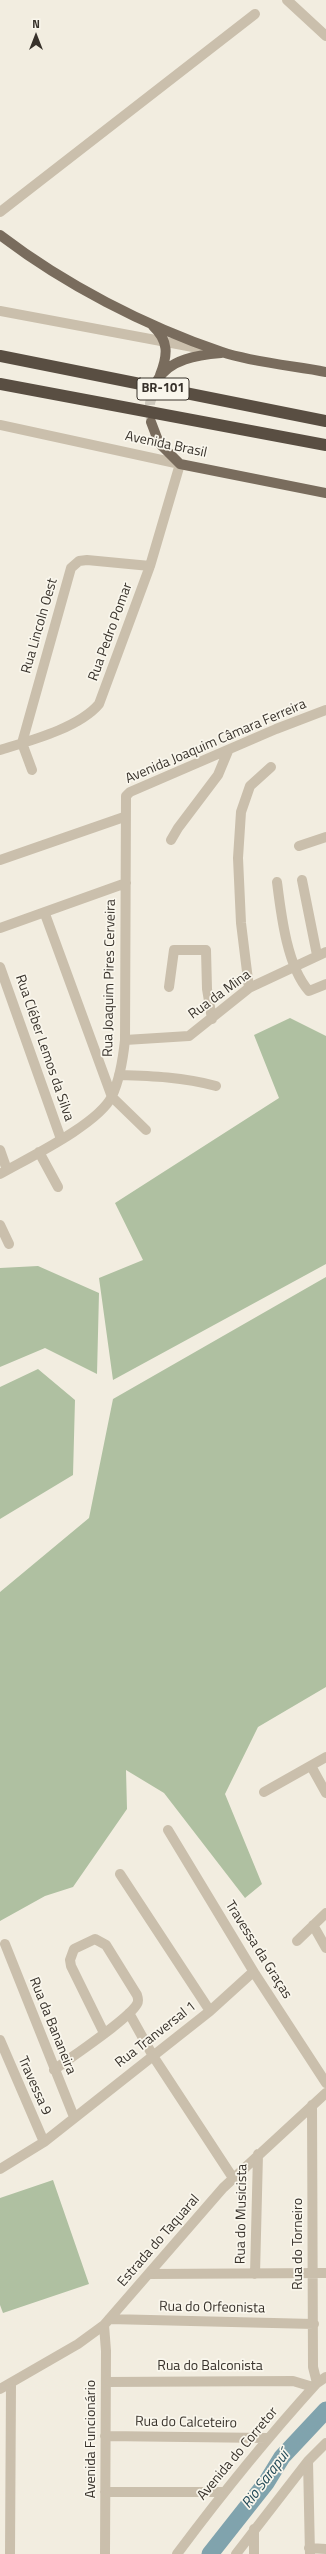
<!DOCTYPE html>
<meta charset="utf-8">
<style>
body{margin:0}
#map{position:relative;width:326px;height:2554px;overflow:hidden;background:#f2ede0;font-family:"Titillium Web",sans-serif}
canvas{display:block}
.north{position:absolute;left:16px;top:16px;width:40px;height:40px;-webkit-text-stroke:3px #f9f6ec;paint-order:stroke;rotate:0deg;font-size:11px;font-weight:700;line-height:16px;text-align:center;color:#38322b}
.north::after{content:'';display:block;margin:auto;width:14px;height:18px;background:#38322b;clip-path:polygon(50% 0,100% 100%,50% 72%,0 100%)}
</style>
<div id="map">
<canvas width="326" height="2554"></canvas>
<div class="north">N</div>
</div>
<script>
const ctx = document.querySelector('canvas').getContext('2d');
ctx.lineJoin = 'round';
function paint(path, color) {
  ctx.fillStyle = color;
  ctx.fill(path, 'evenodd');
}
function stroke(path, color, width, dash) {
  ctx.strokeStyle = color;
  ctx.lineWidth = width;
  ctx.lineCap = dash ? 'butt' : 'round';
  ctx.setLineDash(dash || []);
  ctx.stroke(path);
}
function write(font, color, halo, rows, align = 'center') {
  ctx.font = font + ' "Titillium Web",sans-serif';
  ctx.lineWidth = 3.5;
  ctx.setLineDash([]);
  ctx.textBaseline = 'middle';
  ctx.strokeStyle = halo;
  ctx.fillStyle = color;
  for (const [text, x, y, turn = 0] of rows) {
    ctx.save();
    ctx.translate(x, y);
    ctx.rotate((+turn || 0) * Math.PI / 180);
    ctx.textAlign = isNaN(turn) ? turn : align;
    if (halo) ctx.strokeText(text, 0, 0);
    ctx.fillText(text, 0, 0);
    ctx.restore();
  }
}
paint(new Path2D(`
 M290 1018 326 1036V1264L113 1380 99 1278 143 1260 115 1203 279 1098 254 1035Z
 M38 1266 99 1293 97 1374 45 1348 0 1367V1268Z
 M326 1277V1687L258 1727 225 1794 262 1884 245 1898 164 1793 126 1770 127 1809 73 1887 45 1896 0 1921V1592L89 1518 113 1399Z
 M38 1369 75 1400 73 1475 0 1519V1387Z
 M53 2180 89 2284 3 2313 0 2305V2198Z`), '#afc0a1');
stroke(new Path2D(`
 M210 2554 266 2483 282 2457 326 2410`), '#80a3ad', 17);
stroke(new Path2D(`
 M151 420 150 403 157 381`), '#cdc8bc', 10, [10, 5]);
stroke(new Path2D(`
 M287 0 326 36
 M0 212 255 14
 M0 311 209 350
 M0 425 180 464 150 566 99 704C79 728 29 741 0 750
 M32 770 22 743 71 568 79 561 87 560 150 566
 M171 840 178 828 218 775 228 751
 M299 846 326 837
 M0 860 124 817
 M302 880 317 955
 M277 882C281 914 287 967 309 991L326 984
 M45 914 112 1097 146 1130
 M0 928 126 883
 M0 967 61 1139
 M169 987 174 950H206L207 989 212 1019
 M249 988 241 923 238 858 241 812 250 786 271 767
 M125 1040 189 1036 249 988 326 952
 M119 1075C152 1076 183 1077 216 1086
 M0 1150 7 1170
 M39 1152 58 1187
 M0 1174C28 1158 99 1124 112 1096 120 1079 123 1059 125 1040L126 796 130 792 276 729 326 710
 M0 1225 9 1244
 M311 1766 326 1793
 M264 1792 326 1757
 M168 1830 255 1974 326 2083
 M120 1874 210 2011
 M313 1925 326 1948
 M297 1941 326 1913
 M5 1944 74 2117
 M129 2013 153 2056 233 2178
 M0 2040 44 2142
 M54 2070C71 2057 129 2019 137 2004 139 2001 138 1998 137 1995L106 1945 95 1939 74 1949 70 1960 71 1966 104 2033
 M312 2105 313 2367 317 2383
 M0 2169 44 2142 210 2011 253 1972
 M149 2274 326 2273
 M255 2274 258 2154
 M109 2319 314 2324
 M104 2325 106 2351 105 2554
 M106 2382 293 2381 313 2387
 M0 2389 78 2344 104 2325 223 2188 326 2093
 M105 2436 267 2438
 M308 2461 310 2554
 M105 2492H222
 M254 2529V2554
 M309 2548 326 2549
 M10 2554 11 2384
 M177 2554C221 2495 267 2438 317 2383L326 2377
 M236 2554 308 2461 326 2443`), '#cabfac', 10);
stroke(new Path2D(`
 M0 235C64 284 145 326 222 352 251 362 295 366 326 372
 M153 326C169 341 168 355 160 375
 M157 381C169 359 198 355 221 353
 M151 422 159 443 180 464 326 493`), '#796c5d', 10);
stroke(new Path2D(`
 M0 356 326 421
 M0 384 326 445`), '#594e42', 12);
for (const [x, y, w] of [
 [163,389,52]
]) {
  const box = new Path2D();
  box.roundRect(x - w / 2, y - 11, w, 22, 3);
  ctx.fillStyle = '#f9f6ec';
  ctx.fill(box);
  stroke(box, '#38322b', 1);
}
write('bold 13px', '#38322b', null, [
 ["BR-101",163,389]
]);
write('14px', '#38322b', '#f9f6ec', [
 ["Avenida Brasil",166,445,12],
 ["Rua Lincoln Oest",40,626,-74],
 ["Rua Pedro Pomar",111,632,-70],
 ["Avenida Joaquim Câmara Ferreira",216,742,-23],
 ["Rua Joaquim Pires Cerveira",110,978,-89],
 ["Rua da Mina",220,995,-36],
 ["Rua Cléber Lemos da Silva",44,1048,71],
 ["Travessa da Graças",258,1950,58],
 ["Rua da Bananeira",52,2026,68],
 ["Rua Tranversal 1",156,2035,-38],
 ["Travessa 9",34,2086,66],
 ["Rua do Musicista",242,2214,-89],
 ["Estrada do Taquaral",159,2241,-49],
 ["Rua do Torneiro",299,2244,-90],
 ["Rua do Orfeonista",212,2308,1],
 ["Rua do Balconista",210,2367],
 ["Rua do Calceteiro",186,2423,1],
 ["Avenida Funcionário",92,2439,-90],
 ["Avenida do Corretor",238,2454,-50]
]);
write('italic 15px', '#224a58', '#f9f6ec', [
 ["Rio Sarapuí",266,2480,-53]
]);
</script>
